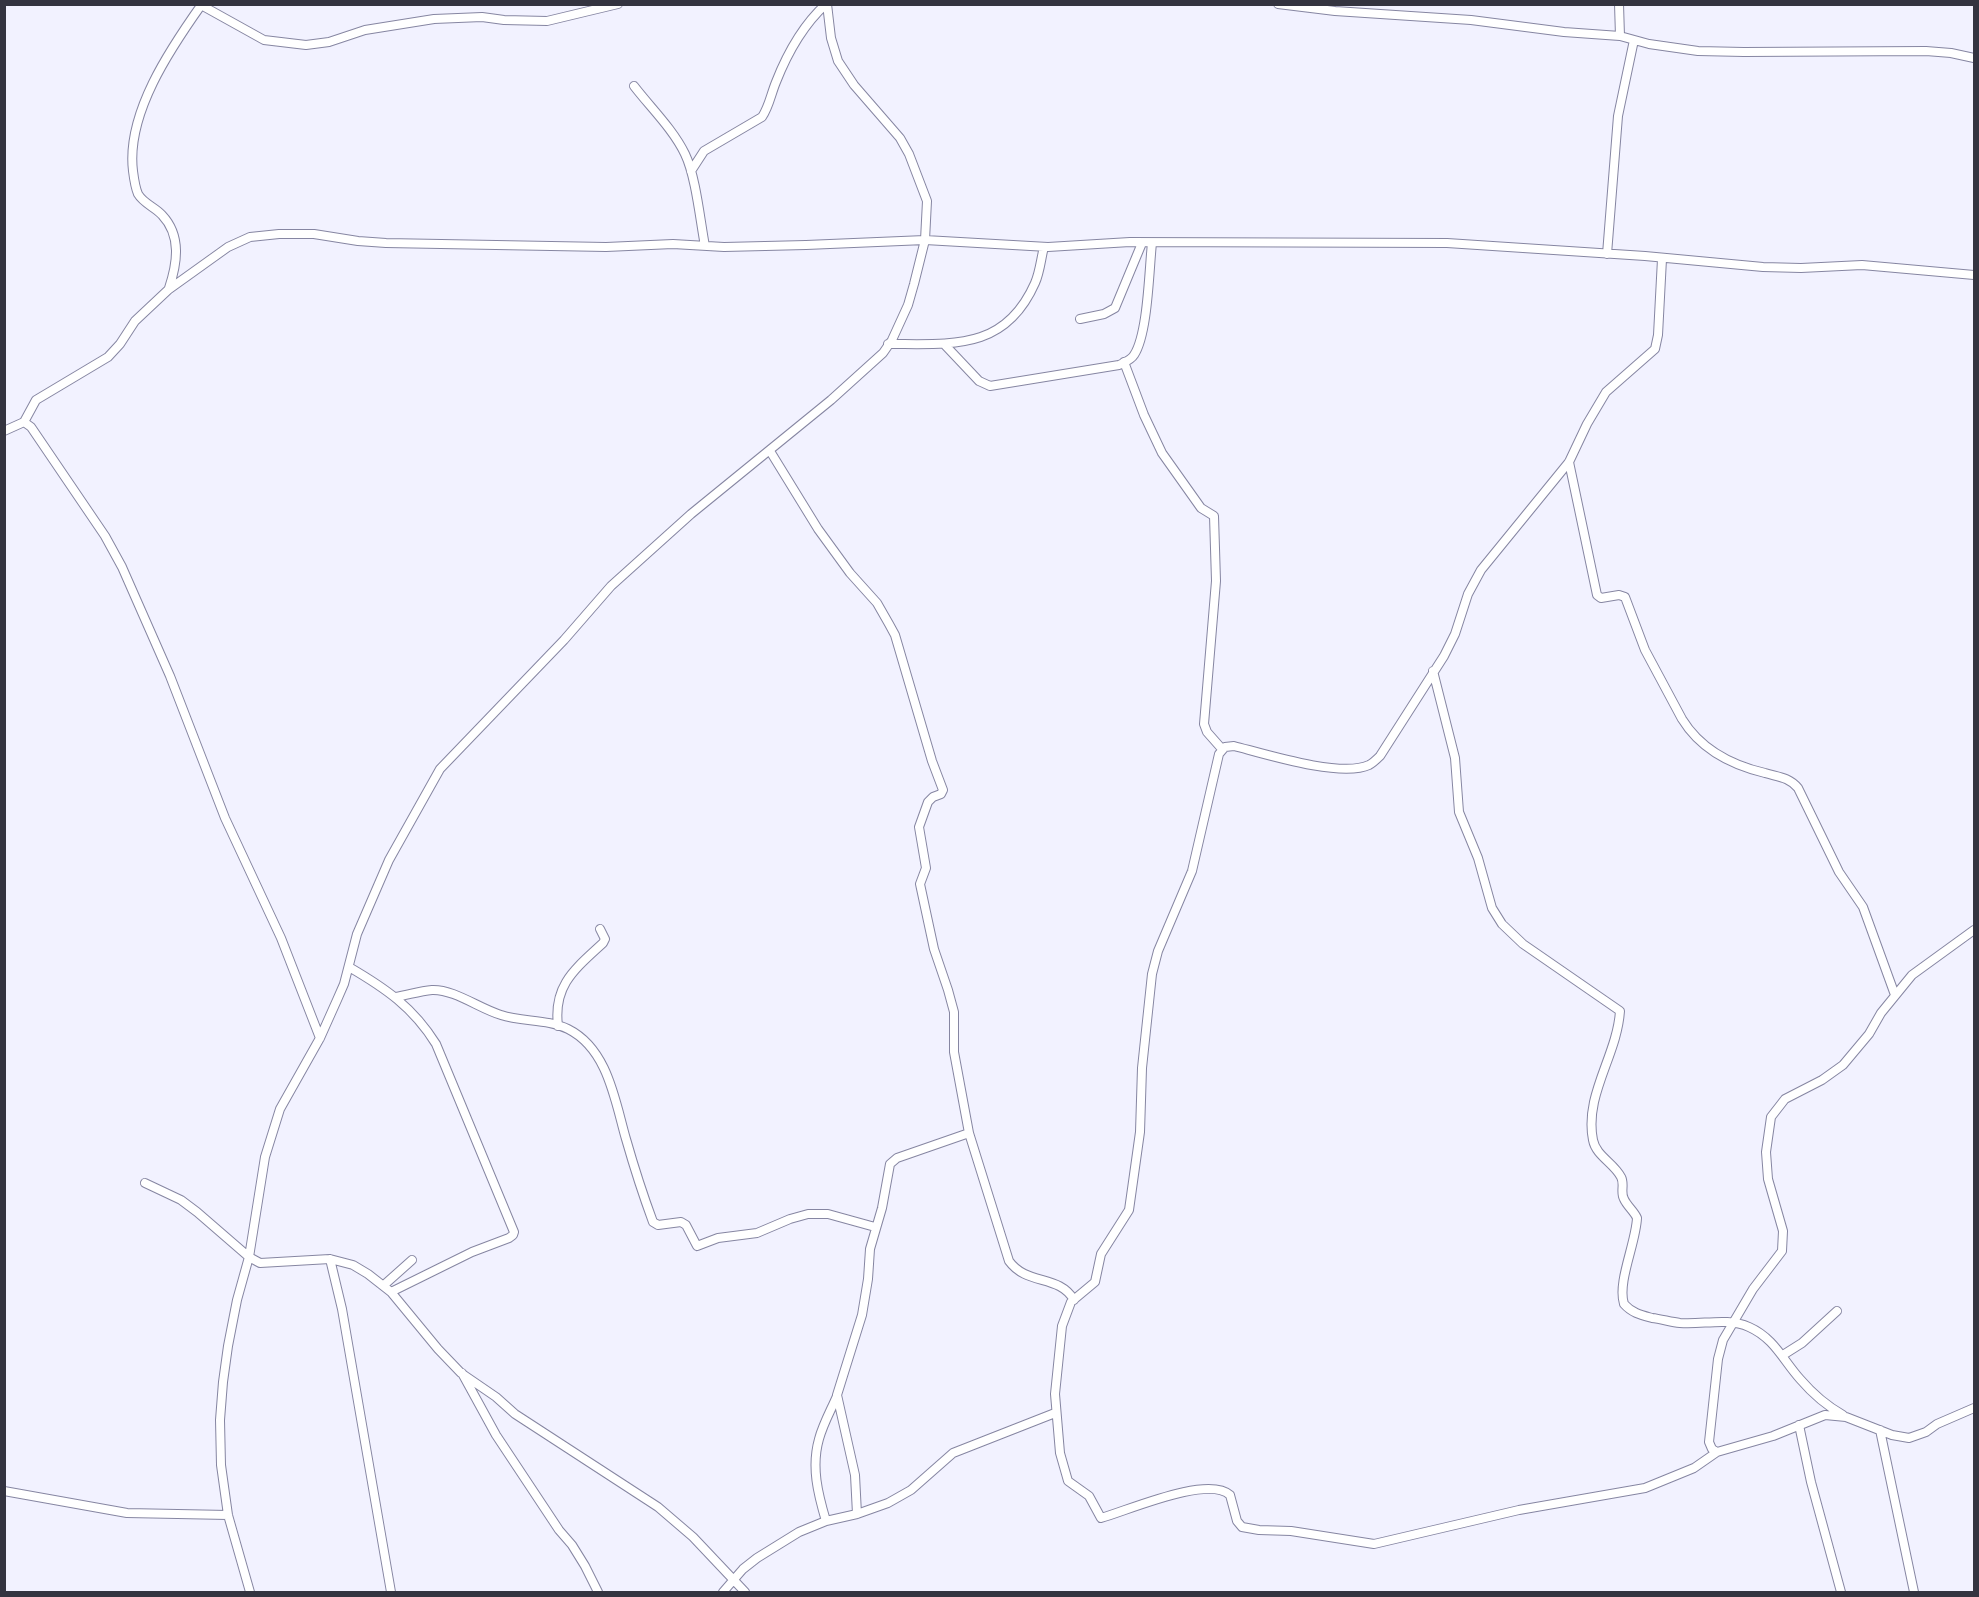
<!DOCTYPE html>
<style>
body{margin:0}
#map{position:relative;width:1979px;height:1597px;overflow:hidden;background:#f2f2ff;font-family:"Public Sans",sans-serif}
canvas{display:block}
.frame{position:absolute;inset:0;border:6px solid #343440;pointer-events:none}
</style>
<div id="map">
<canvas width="1979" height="1597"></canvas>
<div class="frame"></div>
</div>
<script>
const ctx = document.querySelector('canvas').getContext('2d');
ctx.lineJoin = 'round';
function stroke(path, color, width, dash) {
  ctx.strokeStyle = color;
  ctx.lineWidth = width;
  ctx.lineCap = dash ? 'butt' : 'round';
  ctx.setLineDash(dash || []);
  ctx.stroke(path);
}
const minor = new Path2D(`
 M1278 4 1335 11 1471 20 1564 32 1620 36 1649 44 1698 51 1744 52 1926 51 1951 53 1974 58
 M1619 4 1620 36
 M201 5 264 40 306 45 329 42 365 30 434 19 482 17 504 20 547 21 618 4
 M634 86C650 107 673 129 685 154 696 177 700 220 705 246
 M691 171 704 151 762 117C769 107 771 94 776 82 787 54 803 25 826 4
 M1607 254 1618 116 1634 40
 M1662 259 1658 335 1655 349 1606 392 1587 424 1569 462 1481 570 1468 594 1455 634 1444 656 1380 756C1377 759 1373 763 1369 765 1341 778 1265 754 1234 746L1225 747 1219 754 1192 871 1158 951 1152 974 1142 1068 1140 1132 1129 1210 1101 1254 1095 1282 1071 1302 1062 1326 1055 1394 1060 1453 1068 1481 1089 1496 1101 1518C1129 1510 1208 1475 1230 1495L1237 1521 1242 1527 1259 1530 1291 1531 1374 1544 1519 1510 1645 1488 1694 1468 1717 1452 1773 1436 1825 1415 1846 1417 1892 1435 1909 1438 1926 1432 1937 1424 1974 1408
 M169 288C177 264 182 236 162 215 155 207 144 204 138 194 135 187 134 179 133 171 126 114 170 49 202 4
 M1080 319 1104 314 1115 308 1142 243
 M888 344C952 344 1005 351 1035 283 1040 272 1041 258 1044 247
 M944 344 979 381 990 386 1119 365C1125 362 1131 360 1134 355 1148 334 1149 270 1152 243
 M1124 362 1144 415 1162 453 1201 508 1214 516 1216 581 1204 724 1207 732 1222 749
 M24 422 36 400 108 357 120 344 135 321 168 290 228 247 250 237 279 234H314L358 241 386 243 606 247 673 244 724 247 806 245 925 240 1048 247 1130 242 1447 243 1645 256 1763 267 1801 268 1862 265 1974 275
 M4 431 24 422 31 427 105 536 122 567 170 676 225 818 281 938 320 1038
 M770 451 818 529 850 573 877 603 889 624 895 635 932 761 943 790 941 794 933 797 928 802 919 827 926 868 920 884 934 949 948 990 954 1012V1052L969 1133 1009 1261C1027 1286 1059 1274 1074 1300
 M1569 462 1597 595 1601 598 1619 595 1625 597 1645 650 1682 719C1701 750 1731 765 1765 773 1778 777 1789 777 1798 788L1839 872 1863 907 1895 995
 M1433 671 1455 758 1459 812 1478 858 1492 908 1502 924 1523 944 1620 1011C1617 1056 1584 1095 1593 1140 1596 1156 1614 1163 1621 1177 1625 1184 1620 1192 1624 1199 1627 1206 1634 1211 1637 1218 1636 1243 1617 1282 1624 1304 1632 1313 1641 1315 1652 1318 1661 1319 1671 1322 1680 1323 1703 1325 1727 1317 1749 1327 1774 1338 1783 1360 1800 1379 1812 1393 1827 1406 1843 1415
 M349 967C385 988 413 1007 436 1044L514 1232 513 1235 509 1238 472 1252 391 1292
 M396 997C408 995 420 991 432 990 454 989 480 1009 501 1015 522 1022 548 1019 568 1029 608 1049 615 1101 626 1139 634 1167 643 1195 653 1222L658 1225 681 1222 686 1225 697 1246 718 1238 757 1233 790 1219 808 1214H828L875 1227
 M558 1026C553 985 575 969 603 943L605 939 600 929
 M145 1183 181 1200 197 1212 249 1257 260 1263 330 1259 353 1265 368 1274 391 1292 438 1349 461 1373 496 1397 515 1414 658 1507 693 1537 745 1592
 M330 1259 342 1309 391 1592
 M384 1285 412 1260
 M1783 1355 1802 1343 1837 1311
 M462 1373 496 1435 559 1530 572 1545 585 1566 598 1592
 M1799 1425 1811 1482 1841 1592
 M1880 1430 1914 1592
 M1717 1452 1712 1449 1709 1442 1718 1359 1723 1340 1753 1289 1782 1251 1783 1231 1768 1179 1766 1152 1771 1117 1785 1099 1822 1080 1843 1065 1869 1034 1881 1013 1912 975 1974 930
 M4 1491 127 1513 228 1515
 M857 1514 855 1475 837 1395 862 1315 868 1279 870 1249 882 1208 890 1164 897 1158 969 1133
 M826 1521C818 1494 811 1467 819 1439 823 1424 831 1410 837 1396
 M250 1592 228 1515 221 1465 220 1420 223 1382 228 1346 237 1300 249 1257 265 1157 280 1109 320 1038 337 1000 344 984 357 934 389 860 440 769 564 640 611 586 691 514 831 400 883 353 892 340 908 305 914 284 925 240 927 201 909 154 900 138 854 85 838 61 831 38 827 4
 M723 1592 743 1569 757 1558 799 1532 826 1521 857 1514 888 1503 911 1490 953 1453 1055 1413`);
stroke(minor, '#8686a2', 10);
stroke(minor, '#fff', 8);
</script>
